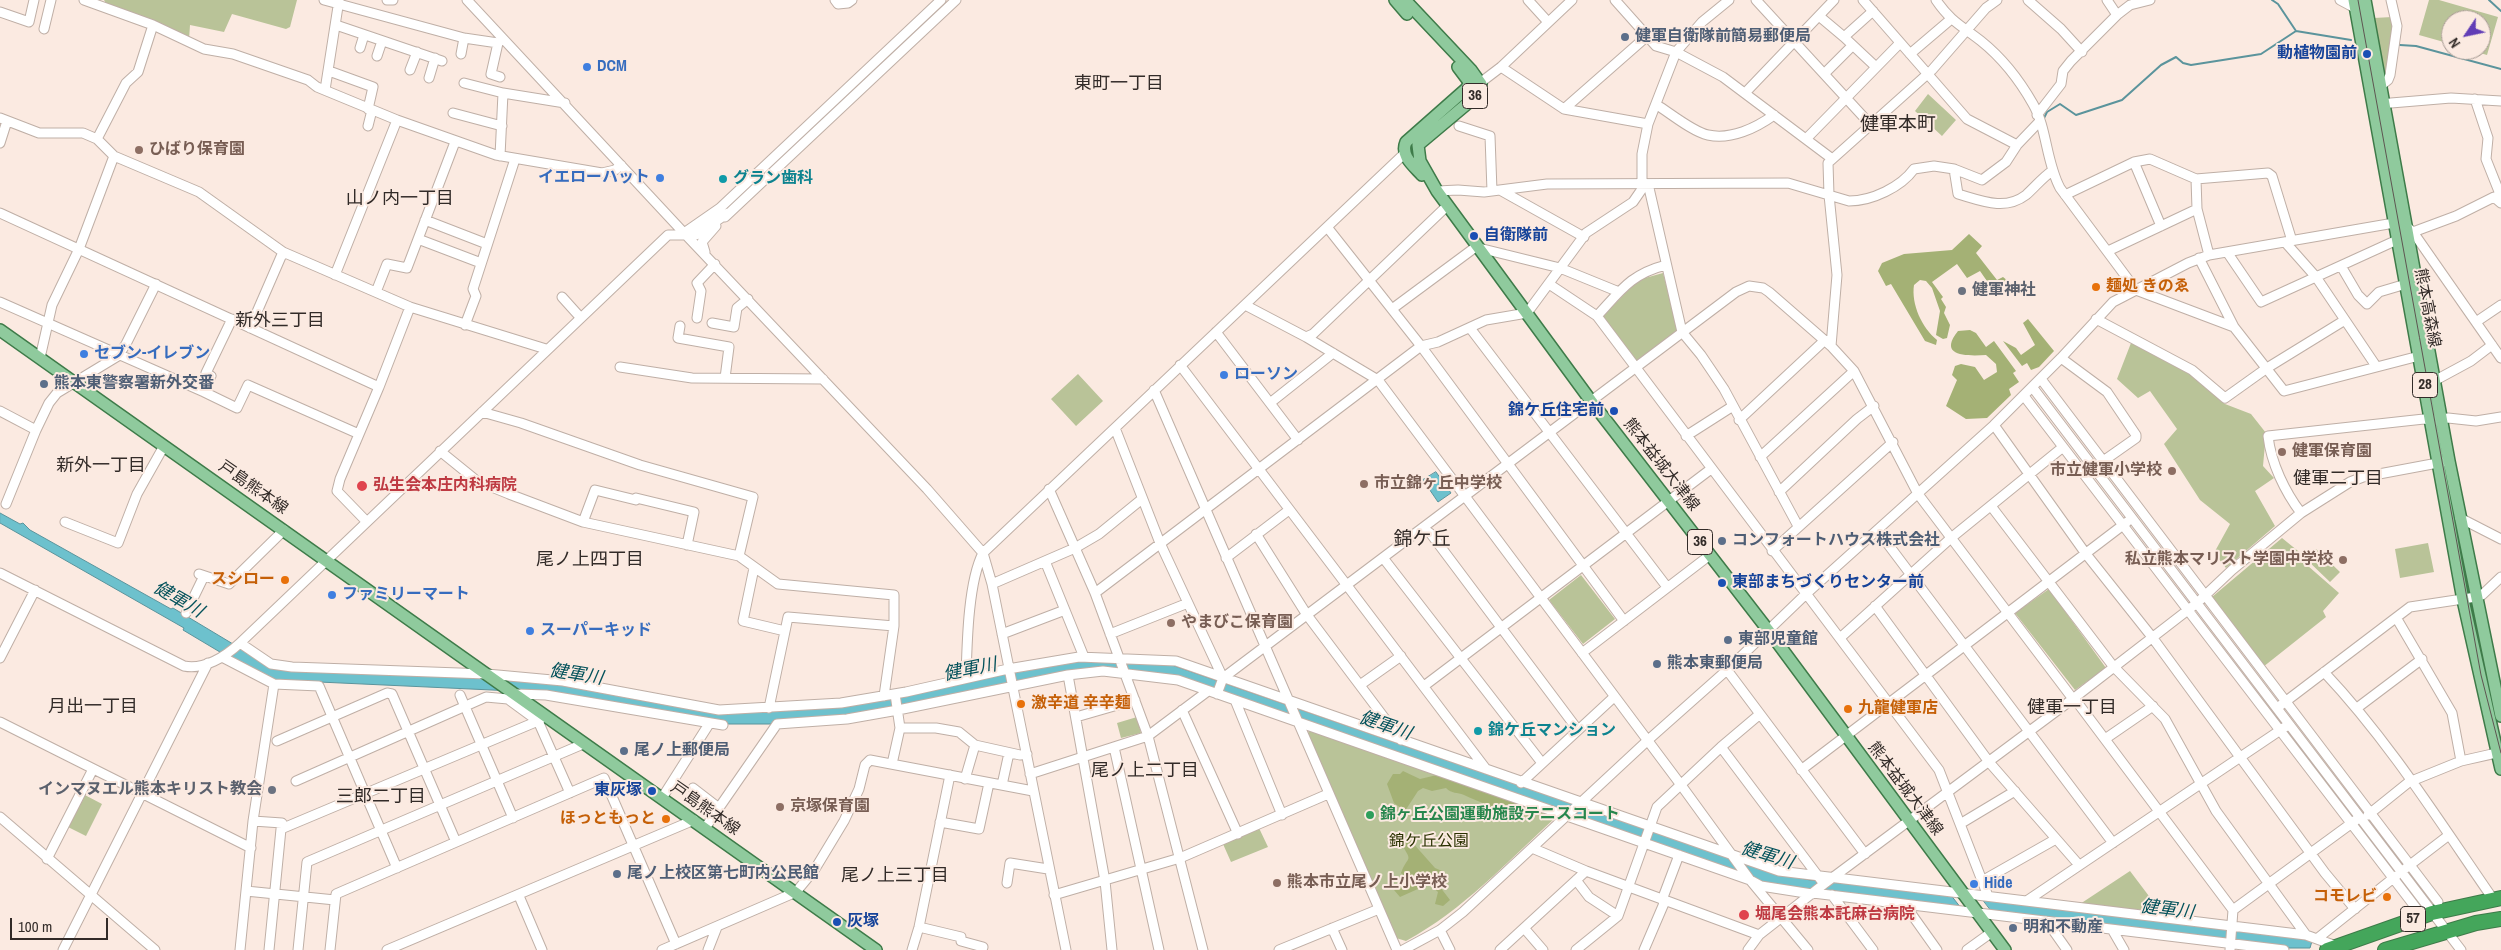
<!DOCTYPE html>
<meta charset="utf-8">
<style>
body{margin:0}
#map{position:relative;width:2501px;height:950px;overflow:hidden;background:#fbeae1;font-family:"Archivo Narrow",sans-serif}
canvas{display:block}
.north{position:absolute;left:2441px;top:10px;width:50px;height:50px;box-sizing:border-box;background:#fbeae1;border:1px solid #ab9e97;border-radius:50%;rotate:236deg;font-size:14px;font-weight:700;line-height:20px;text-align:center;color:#322b28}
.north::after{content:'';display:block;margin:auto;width:18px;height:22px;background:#613db6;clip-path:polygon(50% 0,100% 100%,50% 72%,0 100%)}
.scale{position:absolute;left:10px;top:918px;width:98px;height:22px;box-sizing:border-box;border:2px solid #322b28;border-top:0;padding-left:6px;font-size:15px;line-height:18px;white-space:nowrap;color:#322b28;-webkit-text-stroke:4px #fbeae1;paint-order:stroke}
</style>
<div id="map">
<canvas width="2501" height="950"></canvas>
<div class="north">N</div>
<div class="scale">100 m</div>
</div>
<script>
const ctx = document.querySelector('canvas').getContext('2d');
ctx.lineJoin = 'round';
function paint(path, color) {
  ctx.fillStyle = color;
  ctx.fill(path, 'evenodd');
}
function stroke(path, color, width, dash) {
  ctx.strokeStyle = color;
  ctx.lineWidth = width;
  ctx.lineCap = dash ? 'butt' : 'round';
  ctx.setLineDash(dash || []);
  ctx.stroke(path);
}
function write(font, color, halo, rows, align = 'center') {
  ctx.font = font + ' "Archivo Narrow","Noto Sans JP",sans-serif';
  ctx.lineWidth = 4;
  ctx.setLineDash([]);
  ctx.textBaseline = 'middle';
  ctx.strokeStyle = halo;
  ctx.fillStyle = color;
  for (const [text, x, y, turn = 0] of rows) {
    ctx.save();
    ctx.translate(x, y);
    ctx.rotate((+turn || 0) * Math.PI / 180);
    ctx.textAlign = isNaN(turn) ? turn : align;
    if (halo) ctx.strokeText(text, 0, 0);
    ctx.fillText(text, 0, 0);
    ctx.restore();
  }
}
paint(new Path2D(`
 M104 0H297L290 27 286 29 232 14 224 32 190 25 189 40 107 5Z
 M2429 0H2439L2498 17 2487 55 2470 50H2481V20H2451V44L2419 35Z
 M2392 17V40L2387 72 2384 71 2374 18Z
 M1928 94 1956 120 1942 136 1915 111Z
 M1663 273 1678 330 1636 366 1603 316 1638 280Z
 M2131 343 2197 378 2225 404 2251 414 2266 433 2263 466 2274 478 2255 491 2275 526 2226 568 2214 553 2230 524 2200 500 2164 444 2177 429 2150 391 2138 398 2117 379Z
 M1078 374 1103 401 1076 426 1051 399Z
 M2282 538 2303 555 2300 559 2339 593 2323 611 2326 617 2263 667 2212 597Z
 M2428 543 2434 572 2400 578 2395 549Z
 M2316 549 2340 572 2330 582 2306 559Z
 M1581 575 1615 619 1583 644 1549 600Z
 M2049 589 2106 668 2075 690 2015 613Z
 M1137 717 1141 733 1121 738 1117 723Z
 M1309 728 1552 813 1554 819C1507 862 1463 910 1406 941L1396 938 1308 735Z
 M83 794 102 804 86 836 66 826Z
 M1259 828 1268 847 1231 862 1223 844Z
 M2130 871 2161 912 2080 904Z`), '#b9c398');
paint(new Path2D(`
 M1969 234 1982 246 1976 253 1997 280 2003 277 2008 281 1989 284 1980 271 1967 278 1957 264 1932 282 1943 297 1941 299 1946 307 1944 313 1950 325 1947 338 1943 339 1936 335 1940 311 1932 288 1926 281 1920 280 1914 285C1911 304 1922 328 1937 340L1936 345 1925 341 1891 284 1886 286 1878 271 1882 263 1904 254 1952 250Z
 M2028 319 2054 351 2039 367 2031 370 2027 363 2022 366 2003 341 2016 348 2021 355 2035 345 2023 323Z
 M1970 330 1976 333 1986 347 1994 341 2016 371 2013 373 2019 382 2009 389 2011 395 1987 418 1966 419 1946 406 1957 380 1952 375 1955 366 1961 364 1975 367 1984 380 1997 372 1996 364 1986 355C1968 356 1937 357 1958 331Z
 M1403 771 1420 779 1437 775 1518 803V810L1513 813C1496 807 1480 803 1464 795 1457 792 1452 794 1446 788L1432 791 1423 788 1418 791 1405 811 1394 803 1387 784 1393 774H1400Z
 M1411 834 1412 842 1435 868 1442 871 1444 877 1437 883 1450 900 1443 906 1435 904 1438 892 1429 884 1400 897 1394 890 1410 883 1401 873C1408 854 1414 864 1400 842Z`), '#a4b175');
const water = new Path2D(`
 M1436 472 1451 493 1438 502 1423 480Z
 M0 513 20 524 23 523 30 530 171 609 173 608 268 665 537 680 707 709 782 710 1078 660 1166 663 1767 871 1810 880 1950 894 1961 908 1767 885 1196 684 1105 669 848 717 770 724H729L535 692 276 680 235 661 183 630 184 628 0 523Z
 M1983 900 2290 937 2312 941 2310 948H2288L1993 913Z`);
paint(water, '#6dc1cd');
stroke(water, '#5b949c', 1);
stroke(new Path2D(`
 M2272 0 2278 4 2296 31
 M2489 0 2501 11
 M2400 45 2416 46 2501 69
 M2044 118 2047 112 2060 104 2076 115 2122 100 2161 65 2176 57 2183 63 2191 65 2261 54 2296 31 2351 40`), '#5b949c', 2);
const minor = new Path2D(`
 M84 0 153 25 204 49 233 54 308 80 317 87 397 120 496 155 602 173 615 170 621 165
 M324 0 464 38 498 43
 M387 0H393
 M467 0 684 233 927 489 983 553 992 584 1066 950
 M835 0 838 4 848 3 852 0
 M1528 0 1548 22
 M1615 0 1656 46 1676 52 1723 77 1831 158
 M1756 0 1870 124
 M1863 0 1967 119 2017 145
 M1936 0C1951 22 1962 26 1981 41 2001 57 2020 81 2033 104 2047 128 2046 162 2060 188L2136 290 2234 327
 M2028 0 2061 29 2082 52
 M2107 0 2117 15
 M2340 0 2355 8
 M0 12 29 22 34 0
 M1819 16 1844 37 1873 11
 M336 25 442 61
 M44 29 51 0
 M1844 37 1876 67
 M360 48 364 35
 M461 54 464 38
 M1910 54 1950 20
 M377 56 382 41
 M1501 67 1564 109 1648 124
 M410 70 417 52
 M329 71 373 87 368 109
 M1825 73 1852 46
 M500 77 491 74 498 43 501 40
 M429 78 435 58
 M464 83 503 93 565 103
 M1476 86 1501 67 1572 0
 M2378 88 2388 80 2390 75 2397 26 2391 0
 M325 90 339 0
 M1745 93 1834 0
 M2475 99 2488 138 2486 159 2500 194
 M2379 104 2451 98 2501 101
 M1657 105C1670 113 1693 132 1708 135 1731 140 1756 128 1774 115
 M1564 109 1646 37
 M453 113 502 126
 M2037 115 2061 84 2063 71 2071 61 2117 15 2130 5 2150 0
 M0 118 39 133H83L97 139 114 156 199 192 283 252 410 307 546 349
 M368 126 372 110
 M1459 126 1490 136 1492 191
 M97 139 126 83 138 72 153 25
 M1806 139 1900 43
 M0 143 7 121
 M500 156 503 93
 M2134 162 2161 226
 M1954 169 1982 180 2006 162 2017 145 2039 122
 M2196 179 2197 209 2209 255
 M1644 183 1649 188 1682 332 1701 355 1724 389 1798 526
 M1500 190 1584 237
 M1437 191 1458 190 1484 192 1547 184 1788 183 1849 201C1872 201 1901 187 1914 169L1934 166 1954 169 1958 194C1982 201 2005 211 2026 195 2035 187 2042 178 2052 171
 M2065 195 2134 162 2150 159 2196 179 2268 173 2272 176 2292 241
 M0 213 379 387
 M725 217 956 0
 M425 220 487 244
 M1327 227 1421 346 1624 621
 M2413 232 2456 216 2494 197 2501 203
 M684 233 720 208 941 0
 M418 239 481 263
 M2285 242 2316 277 2376 366
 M1479 248 1560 268 1619 292
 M2108 251 2197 209
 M705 252 702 242 716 226
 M2227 252 2261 302 2397 240
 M2199 258 2234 327 2284 391 2423 355
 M2341 266 2358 295 2367 304 2379 292 2406 284
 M335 275 397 120
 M1549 284 1597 316 1939 770 1988 896
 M376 292 387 264 407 268 455 142
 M562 297 580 317
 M0 302 204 392 211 376 206 373 232 319
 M1245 305 1306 337 1378 380 1681 785 1750 880 1808 950
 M1392 309 1477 246
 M1597 316C1621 290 1631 274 1666 265
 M697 318 701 291 697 283 715 264
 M2096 319 2192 370 2225 398 2267 368 2345 320
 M2476 322 2501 305
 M712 323 734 327 737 308 748 299
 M465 325 476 296 473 289 515 159
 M680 326 678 338 729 347 725 378
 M250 328 283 252
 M1470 328 1667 587
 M1216 332 1298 440
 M1306 337 1313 334 1448 205
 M1831 346 1837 275 1829 195 1828 163 1932 70 1986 8 1997 0
 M40 358 52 305 79 249 114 156
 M2061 358 2107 392 2136 435V438L2099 464
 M1180 365 1486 769
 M620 367 692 378 823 379
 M2041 379 2438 902
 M2434 381 2471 361 2492 345
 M2033 388 2461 950
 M1154 390 1397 950
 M204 392 237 408 248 385 359 434
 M2024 396 2416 908
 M1270 403 1333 353
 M0 411 36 430 49 403 57 393 118 356 126 344 156 284
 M482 412 521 423 640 465 753 497 739 556
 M1739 420 1825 340
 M1994 425 2086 554 2152 637 2325 873 2355 909
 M1115 428 1160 543 1223 678
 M1686 436 1733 406
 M440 451 477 481 509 494 583 522 739 556 778 584 894 595V626L884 696
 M1760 457 1854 371
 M1049 489 1095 593 1148 736 1203 950
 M1779 492 1857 419 1874 406
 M636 498 694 512 687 545
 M6 504 36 430
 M1991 506 2113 666 2165 719 2216 811 2306 935 2336 946
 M2301 513C2285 492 2271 463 2268 436L2424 419 2431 421 2448 418 2476 421 2501 417
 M2460 518 2501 539
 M65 522 118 543 137 494 164 446
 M367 522 337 491 340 479 379 387 410 307
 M583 522 595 490 636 500
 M1424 529 1431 534 1578 730
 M1878 531 2113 843
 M1256 534 1307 615 1401 740
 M1772 551 1893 442
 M1226 558 1289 510
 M1384 559 1542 763
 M1045 561 1084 657
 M754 568 743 621 785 631
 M0 573 184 666C204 670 225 657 240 643L668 235H696L728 213
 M199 574 229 584 284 530
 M992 584 1075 548 1099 534 1142 499
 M1095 593 1421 346 1438 342 1486 320 1527 313 1586 233 1633 202 1642 189V154L1648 124 1676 52 1702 22 1729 0
 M1875 606 1989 762 2079 865
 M186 613 204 576
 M2397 619 2452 713 2461 761
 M1002 634 1065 610
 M1110 634 1188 603
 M1840 638 1951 538 2063 447
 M240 643 271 664 292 667 487 674 563 681 719 710 841 703 906 692 1008 669 1079 657 1176 661 1779 871 2306 935
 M1582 653 1710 555
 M222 657 274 684 319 686 397 868
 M0 658 35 590
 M1727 670 1865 854
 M2324 672C2389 741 2439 821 2493 899
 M1068 675 1103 671 1178 680 1750 880 1761 886 1812 894
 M966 678C967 644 968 582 983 553L1404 154
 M1360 685 1401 656
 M1424 686 1711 469
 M516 694 546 695 723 725
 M1217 694 1223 678 1736 292 1749 286 1763 288 1769 292 1831 346 1854 371 1918 494 2073 699
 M460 695 513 818
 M2074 698 2233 910 2230 950
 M1235 700 1282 815
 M2281 705 2410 607 2476 597 2482 595 2501 577
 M769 708 788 617 894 626
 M2357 708 2422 659
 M1182 710 1238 834
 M1076 717 1135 700
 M0 722 251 848
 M900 728H936L959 732 975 745 965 779
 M2105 739 2153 706
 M277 741 387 693 392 694 456 842
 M975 745 1020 755 1027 754
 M1114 747 1159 950
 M1721 747 1821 880
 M892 764 900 728 895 694
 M1801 770 2127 522
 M1030 774 1148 736 1208 691
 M296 781 486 697 508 699 538 721 541 719
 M1521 783 1614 697
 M1002 785 1009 753
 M693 788 719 808
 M662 798 709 724
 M2368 815 2409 782 2461 761 2501 752
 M0 817 155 950
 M253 821 282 823 281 829
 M940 822 979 829 989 783
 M1960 824 2015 791
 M705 828 777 724 847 719 898 710 1068 675 1105 881 1112 950
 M1532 848 1586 871 1759 935
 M47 859 93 769
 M2406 868 2449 835
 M1576 880 1589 897 1618 916
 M1982 881 2056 839
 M1007 883 1010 863 1048 869
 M246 891 335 900
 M1813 893 2284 950
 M1054 895 1180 858 1328 794
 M1832 895 1873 950
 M519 896 542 950
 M1662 900 1679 855
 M2028 900 2285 727
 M1905 905 1937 950
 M2233 910 2356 820
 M2048 923 2067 950
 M919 927 961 937V941L983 947 982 950
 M1332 928 1342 950
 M1524 928 1543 950
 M1440 930 1450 950
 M2113 931 2124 950
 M2318 938 2396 876
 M63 950 208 663
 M240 950 253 821 274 684
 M269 950 281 829 538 721 570 793
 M298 950 307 862 583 744
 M330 950 336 894 604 778 676 944
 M387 950 694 820
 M662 950 796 892 815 869 844 821 859 789 865 765 870 760 1033 791
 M708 950 717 927
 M912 950 919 927 950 775
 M1279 950 1379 909
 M1403 950 1440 930 1463 912 1647 741 1727 670 1806 594 1994 425 2061 358 2113 302 2188 263 2209 255 2394 223 2404 224 2413 232 2501 358
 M1500 950 1586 871
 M1576 950 1618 916 1657 807 1721 747 1760 714
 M1644 950 1665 901
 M1748 950 1759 935 1824 884 2074 698 2197 603 2232 570 2301 513 2350 482 2363 477 2443 462
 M1967 950 1992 932`);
const major = new Path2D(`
 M1395 0 1407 14
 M1405 0 1471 70 1481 84 1479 91 1474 98 1418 145 1420 161 1437 191 1591 401 1768 630 2005 950
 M2354 0 2463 600 2501 769
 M2365 0 2449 461 2501 716
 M1422 175C1414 166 1400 156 1406 142L1466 89 1470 83 1458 67
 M0 330 876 950`);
const highway = new Path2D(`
 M2327 950 2432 913 2501 898
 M2385 950 2476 923 2501 919`);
stroke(minor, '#bfafa6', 11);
stroke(major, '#3e7b49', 14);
stroke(highway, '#3e7b49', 16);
stroke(minor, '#fff', 9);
stroke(major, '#8fca9d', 11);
stroke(highway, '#44a65b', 14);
stroke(new Path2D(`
 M2358 0 2481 675 2501 753`), '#5e5551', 1);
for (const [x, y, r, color] of [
 [1625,37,5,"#5c6f8a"],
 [2367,54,5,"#1a4fb4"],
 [587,67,5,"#3f7fe0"],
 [139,150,5,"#8d6e63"],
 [660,178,5,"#3f7fe0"],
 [723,179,5,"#0f9aa8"],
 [1474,236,5,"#1a4fb4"],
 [2096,287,5,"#e8710a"],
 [1962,291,5,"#6b7280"],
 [84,354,5,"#3f7fe0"],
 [1224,375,5,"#3f7fe0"],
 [44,384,5,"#5c6f8a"],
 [1614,411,5,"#1a4fb4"],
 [2282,452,5,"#8d6e63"],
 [2172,471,5,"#8d6e63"],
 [1364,484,5,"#8d6e63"],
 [362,486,6,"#e0444e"],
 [1722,541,5,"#5c6f8a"],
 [2343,560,5,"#8d6e63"],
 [285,580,5,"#e8710a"],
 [1722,583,5,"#1a4fb4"],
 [332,595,5,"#3f7fe0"],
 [1171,623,5,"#8d6e63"],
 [530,631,5,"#3f7fe0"],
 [1728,640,5,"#5c6f8a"],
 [1657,664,5,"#5c6f8a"],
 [1021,704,5,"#e8710a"],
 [1848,709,5,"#e8710a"],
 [1478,731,5,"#0f9aa8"],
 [624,751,5,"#5c6f8a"],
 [272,790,5,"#6b7280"],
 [652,791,5,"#1a4fb4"],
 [780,807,5,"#8d6e63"],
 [1370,815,5,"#2e9e5b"],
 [666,819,5,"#e8710a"],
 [617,874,5,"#5c6f8a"],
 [1277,883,5,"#8d6e63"],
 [1974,884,5,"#3f7fe0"],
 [2387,897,5,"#e8710a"],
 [1744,915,6,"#e0444e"],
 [837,922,5,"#1a4fb4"],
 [2013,928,5,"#5c6f8a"]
]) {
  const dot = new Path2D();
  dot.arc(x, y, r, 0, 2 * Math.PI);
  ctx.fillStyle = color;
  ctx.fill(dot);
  stroke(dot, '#fbeae1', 2);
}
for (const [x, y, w] of [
 [1475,96,25],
 [2425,385,25],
 [1700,542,25],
 [2413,919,25]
]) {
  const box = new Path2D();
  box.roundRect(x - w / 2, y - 12.5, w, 25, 4);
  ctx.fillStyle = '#fbeae1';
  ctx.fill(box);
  stroke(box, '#322b28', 1);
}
write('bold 15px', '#322b28', null, [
 ["36",1475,96],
 ["28",2425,385],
 ["36",1700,542],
 ["57",2413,919]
]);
write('bold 16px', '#4e5e75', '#fbeae1', [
 ["健軍自衛隊前簡易郵便局",1635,37],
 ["熊本東警察署新外交番",54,384],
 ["コンフォートハウス株式会社",1732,541],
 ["東部児童館",1738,640],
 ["熊本東郵便局",1667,664],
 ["尾ノ上郵便局",634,751],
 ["尾ノ上校区第七町内公民館",627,874],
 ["明和不動産",2023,928]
], 'left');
write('bold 16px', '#164399', '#fbeae1', [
 ["動植物園前",2357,54],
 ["自衛隊前",1484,236,"left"],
 ["錦ケ丘住宅前",1604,411],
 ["東部まちづくりセンター前",1732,583,"left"],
 ["東灰塚",642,791],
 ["灰塚",847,922,"left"]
], 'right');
write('bold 16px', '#366cbe', '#fbeae1', [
 ["DCM",597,67],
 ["イエローハット",650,178,"right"],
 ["セブン-イレブン",94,354],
 ["ローソン",1234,375],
 ["ファミリーマート",342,595],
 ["スーパーキッド",540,631],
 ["Hide",1984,884]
], 'left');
write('bold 16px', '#785e54', '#fbeae1', [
 ["ひばり保育園",149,150],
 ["健軍保育園",2292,452],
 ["市立健軍小学校",2162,471,"right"],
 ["市立錦ヶ丘中学校",1374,484],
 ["私立熊本マリスト学園中学校",2333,560,"right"],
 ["やまびこ保育園",1181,623],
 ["京塚保育園",790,807],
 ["熊本市立尾ノ上小学校",1287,883]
], 'left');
write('bold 16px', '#0d838f', '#fbeae1', [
 ["グラン歯科",733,179],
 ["錦ケ丘マンション",1488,731]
], 'left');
write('bold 16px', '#c56008', '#fbeae1', [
 ["麺処 きのゑ",2106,287],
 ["スシロー",275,580,"right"],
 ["激辛道 辛辛麺",1031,704],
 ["九龍健軍店",1858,709],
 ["ほっともっと",656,819,"right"],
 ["コモレビ",2377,897,"right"]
], 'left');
write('bold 16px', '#5b616d', '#fbeae1', [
 ["健軍神社",1972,291],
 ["インマヌエル熊本キリスト教会",262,790,"right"]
], 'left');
write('16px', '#322b28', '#fbeae1', [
 ["熊本高森線",2427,308,79],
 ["熊本益城大津線",1661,465,52],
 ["戸島熊本線",253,488,35],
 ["熊本益城大津線",1905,789,53],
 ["戸島熊本線",705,809,35]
]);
write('bold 16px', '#be3a42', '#fbeae1', [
 ["弘生会本庄内科病院",373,486],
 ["堀尾会熊本託麻台病院",1755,915]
], 'left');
write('bold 16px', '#27864d', '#fbeae1', [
 ["錦ヶ丘公園運動施設テニスコート",1380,815]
], 'left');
write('16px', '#2b3202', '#fbeae1', [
 ["錦ケ丘公園",1429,842]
]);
write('18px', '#322b28', '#fbeae1', [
 ["東町一丁目",1119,84],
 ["山ノ内一丁目",400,199],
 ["新外三丁目",280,321],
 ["新外一丁目",101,466],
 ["健軍二丁目",2338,479],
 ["尾ノ上四丁目",590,560],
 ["月出一丁目",93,707],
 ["健軍一丁目",2072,708],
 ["尾ノ上二丁目",1145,771],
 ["三郎二丁目",381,797],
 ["尾ノ上三丁目",895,876]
]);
write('italic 18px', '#04525b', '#fbeae1', [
 ["健軍川",178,600,30],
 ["健軍川",970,670,-11],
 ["健軍川",576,675,9],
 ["健軍川",1385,726,19],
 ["健軍川",1767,856,17],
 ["健軍川",2167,910,7]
]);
write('19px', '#322b28', '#fbeae1', [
 ["健軍本町",1898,125],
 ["錦ケ丘",1422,540]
]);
</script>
